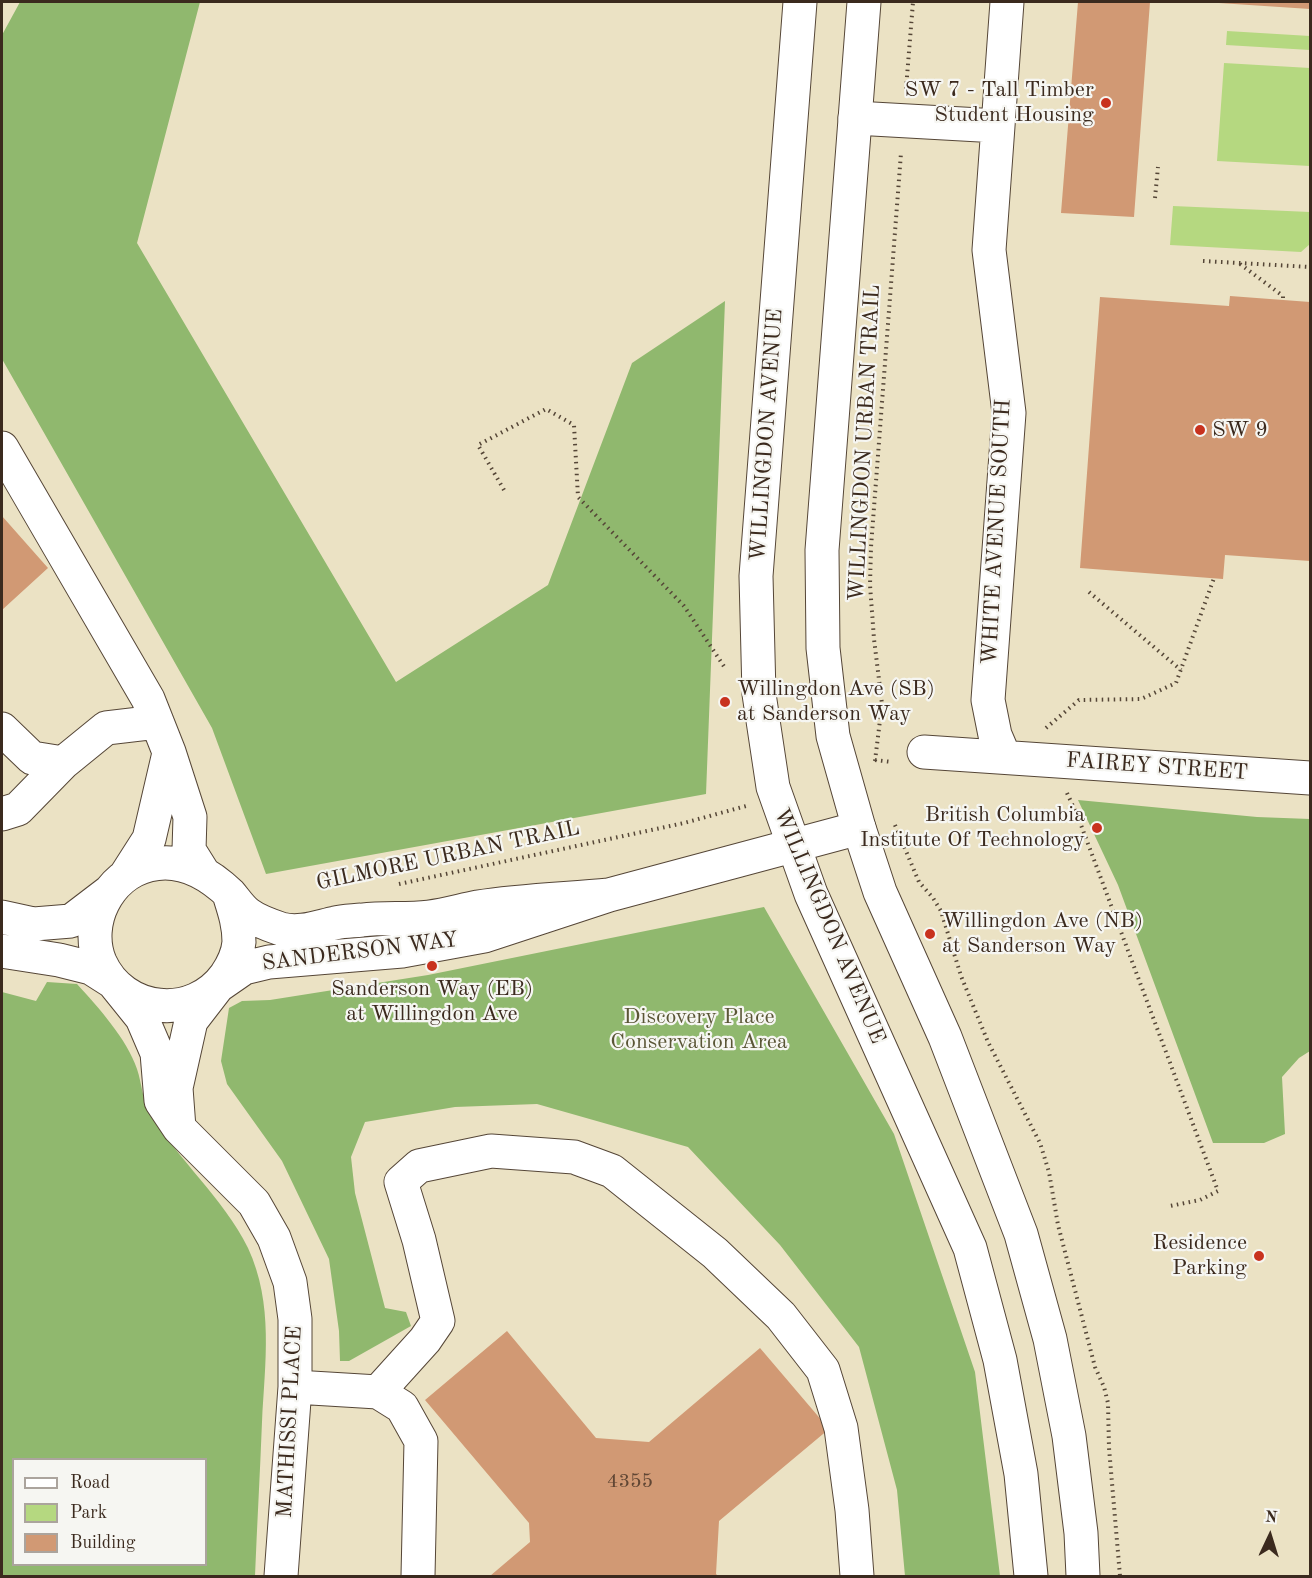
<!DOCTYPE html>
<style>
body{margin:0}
#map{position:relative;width:1312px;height:1578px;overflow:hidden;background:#ebe2c4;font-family:"Old Standard TT",serif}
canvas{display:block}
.frame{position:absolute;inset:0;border:3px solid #3b2a1e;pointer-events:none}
.legend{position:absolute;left:12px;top:1458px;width:195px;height:108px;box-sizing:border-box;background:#f6f6f2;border:2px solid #aba49d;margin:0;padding:8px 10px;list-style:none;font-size:18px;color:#3b2a1e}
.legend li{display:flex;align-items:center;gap:12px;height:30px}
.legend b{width:30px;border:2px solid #aba49d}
.north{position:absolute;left:1240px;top:1506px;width:60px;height:60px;-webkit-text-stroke:4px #f6f6f2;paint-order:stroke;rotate:4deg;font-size:16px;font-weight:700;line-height:24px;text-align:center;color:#3b2a1e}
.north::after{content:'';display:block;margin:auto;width:21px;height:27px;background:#3b2a1e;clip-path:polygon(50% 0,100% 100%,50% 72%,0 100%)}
</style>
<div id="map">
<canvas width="1312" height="1578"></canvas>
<div class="frame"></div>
<ul class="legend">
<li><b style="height:8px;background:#fff"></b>Road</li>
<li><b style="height:16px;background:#b5d880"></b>Park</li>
<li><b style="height:16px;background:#d19974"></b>Building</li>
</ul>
<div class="north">N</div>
</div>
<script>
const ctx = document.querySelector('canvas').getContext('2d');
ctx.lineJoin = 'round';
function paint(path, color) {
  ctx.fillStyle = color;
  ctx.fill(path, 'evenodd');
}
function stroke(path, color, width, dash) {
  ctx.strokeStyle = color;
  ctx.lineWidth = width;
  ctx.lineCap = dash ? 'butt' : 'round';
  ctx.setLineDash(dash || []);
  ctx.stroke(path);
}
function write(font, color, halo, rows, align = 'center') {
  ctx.font = font + ' "Old Standard TT",serif';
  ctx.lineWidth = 4.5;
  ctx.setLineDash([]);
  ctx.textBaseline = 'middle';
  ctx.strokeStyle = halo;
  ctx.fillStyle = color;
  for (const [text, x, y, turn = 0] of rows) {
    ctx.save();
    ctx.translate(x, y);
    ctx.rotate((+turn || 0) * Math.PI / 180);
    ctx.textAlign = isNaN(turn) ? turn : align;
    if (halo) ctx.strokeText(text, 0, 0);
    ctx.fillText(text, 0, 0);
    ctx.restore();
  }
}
paint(new Path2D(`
 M1227 31 1310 36V50L1226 45Z
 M1224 63 1310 68V166L1217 161Z
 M1173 206 1310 212V244L1301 252 1170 245Z`), '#b5d880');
paint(new Path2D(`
 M20 2H200L137 243 396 682 548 585 632 363 725 301 706 794 266 874 212 728 2 359V35Z
 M1078 800 1257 817 1310 819V1051L1299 1058 1282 1077 1285 1134 1264 1143H1213L1118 885Z
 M764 907 894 1134 975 1372 1000 1576H905L897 1490 859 1347 780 1245 688 1147 537 1104 455 1107 365 1122 351 1157 355 1193 385 1308 406 1312 411 1326 349 1361H340L339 1331 329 1259 282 1161 227 1084 221 1061 229 1008 242 1001 270 1000 428 975Z
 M47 982 77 984C98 1007 127 1039 137 1069 142 1084 142 1099 150 1112 178 1161 223 1197 248 1248 274 1304 265 1363 262 1422 260 1474 257 1525 255 1576H2V992L36 1001ZM14 1460H206V1564H14Z`), '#90b86e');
paint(new Path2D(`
 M1078 2H1150L1134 217 1061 213Z
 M1219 2H1310V9L1219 3Z
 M1230 296 1310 302V561L1225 555 1223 579 1080 568 1100 297 1229 306Z
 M2 516 48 568 2 610Z
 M507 1331 596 1438 649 1442 760 1348 829 1429 719 1521 716 1574 718 1576H490L530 1542 529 1523 425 1400Z`), '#d19974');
const minor = new Path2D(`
 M855 118 998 126
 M2 448 148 699 169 752 190 817 189 850 204 874
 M2 729 32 758 63 763
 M924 752 1310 778
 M1004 756 995 735 988 700 1009 413 989 250 1007 2
 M2 814 18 809 63 763 106 728 157 722
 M126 875 149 839 169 753
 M229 894C234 910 239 924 239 942 238 954 232 966 226 975 193 1021 123 1014 100 962 84 923 108 875 149 865 180 857 208 873 230 894 236 901 241 909 248 914 256 920 272 926 281 929 299 934 317 927 335 923 343 921 353 921 362 920 384 917 407 920 429 917 446 915 462 910 478 907 521 900 566 899 609 895
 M2 917 34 924 71 921 109 892
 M2 951 59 960 91 968 113 982 142 1018 157 1053 161 1101 179 1128 254 1203 274 1238 290 1282 295 1319V1387L281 1576
 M179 1128 176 1088 191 1021 218 986 244 968 269 962 402 951 484 936 609 895 859 828
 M295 1387 378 1392 402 1407 421 1441 418 1576
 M378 1392 425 1340 438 1321 419 1240 401 1182 419 1166 491 1151 574 1157 612 1171 715 1253 781 1316 823 1370 841 1428 852 1510 857 1576`);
const major = new Path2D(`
 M800 2 756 576 759 694 773 787 811 894 970 1248 1000 1360 1021 1474 1031 1576
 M864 2 822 550 823 648 833 736 859 828 880 892 945 1037 1021 1234 1050 1339 1069 1436 1081 1533 1083 1576`);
stroke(minor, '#554637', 35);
stroke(major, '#554637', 35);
stroke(new Path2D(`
 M906 89 913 2
 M1155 198 1158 167
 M1203 261 1310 267
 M1240 264 1283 296V300
 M504 490 478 445 546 409 574 425 578 497 684 606 725 668
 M1089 592 1181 670
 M1046 728 1079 700 1141 699 1176 683 1214 578
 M875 760 892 762
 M875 761 882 704 874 639 870 585 871 547 901 153
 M1067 793 1078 817 1218 1191 1200 1200 1170 1206
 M895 825 919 882 933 898 941 911 961 976 988 1042 1040 1143 1049 1172 1058 1225 1095 1367 1104 1387 1108 1403 1109 1448 1120 1576
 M399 884 684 823 746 806`), '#554637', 4, [1.5, 4.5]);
stroke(minor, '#fff', 33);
stroke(major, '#fff', 33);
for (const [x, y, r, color] of [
 [1106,103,6,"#c8321e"],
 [1200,430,6,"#c8321e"],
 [725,702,6,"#c8321e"],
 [1097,828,6,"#c8321e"],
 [930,934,6,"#c8321e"],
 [432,966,6,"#c8321e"],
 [1259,1256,6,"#c8321e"]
]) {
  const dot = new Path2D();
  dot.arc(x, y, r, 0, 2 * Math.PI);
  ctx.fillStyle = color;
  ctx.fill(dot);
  stroke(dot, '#f6f6f2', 2);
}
write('20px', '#604634', null, [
 ["4355",630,1482]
]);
write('22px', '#3b2a1e', '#f6f6f2', [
 ["SW 7 - Tall Timber",1094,90],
 ["Student Housing",1094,115],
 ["SW 9",1212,430,"left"],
 ["Willingdon Ave (SB)",737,689,"left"],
 ["at Sanderson Way",737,714,"left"],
 ["British Columbia",1085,815],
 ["Institute Of Technology",1085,840],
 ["Willingdon Ave (NB)",942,921,"left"],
 ["at Sanderson Way",942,946,"left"],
 ["Sanderson Way (EB)",432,989,"center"],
 ["at Willingdon Ave",432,1014,"center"],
 ["Residence",1247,1243],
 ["Parking",1247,1268]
], 'right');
write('22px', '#3b2a1e', '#f6f6f2', [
 ["WILLINGDON AVENUE",767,435,-86],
 ["WILLINGDON URBAN TRAIL",865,443,-87],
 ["WHITE AVENUE SOUTH",997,532,-87],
 ["FAIREY STREET",1157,767,4],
 ["GILMORE URBAN TRAIL",448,856,-12],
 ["WILLINGDON AVENUE",829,926,67],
 ["SANDERSON WAY",360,952,-7],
 ["MATHISSI PLACE",290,1422,-87]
]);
write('22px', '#5a5636', '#f6f6f2', [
 ["Discovery Place",699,1017],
 ["Conservation Area",699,1042]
]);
</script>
